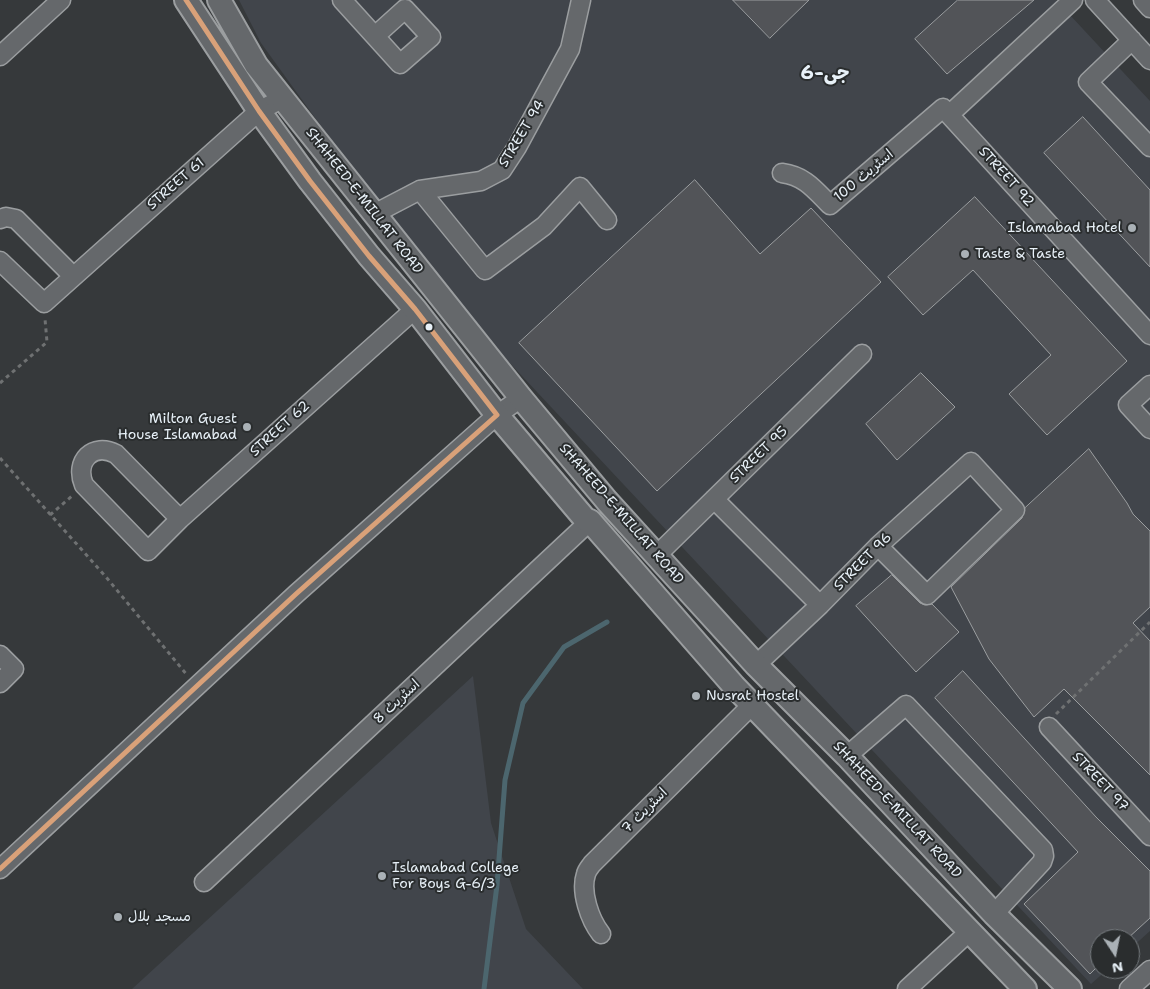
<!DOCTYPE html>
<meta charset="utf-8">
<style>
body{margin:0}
#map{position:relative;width:1150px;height:989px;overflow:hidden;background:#36393b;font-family:"Shantell Sans",sans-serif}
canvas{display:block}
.north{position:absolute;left:1090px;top:929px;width:50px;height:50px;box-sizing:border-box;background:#2a2d2e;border:1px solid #767b7f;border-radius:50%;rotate:169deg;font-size:14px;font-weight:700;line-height:20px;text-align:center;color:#e8f1f8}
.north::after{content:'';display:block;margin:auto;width:18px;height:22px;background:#aab1b6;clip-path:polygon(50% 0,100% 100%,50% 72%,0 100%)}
</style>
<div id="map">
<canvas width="1150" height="989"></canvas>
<div class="north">N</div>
</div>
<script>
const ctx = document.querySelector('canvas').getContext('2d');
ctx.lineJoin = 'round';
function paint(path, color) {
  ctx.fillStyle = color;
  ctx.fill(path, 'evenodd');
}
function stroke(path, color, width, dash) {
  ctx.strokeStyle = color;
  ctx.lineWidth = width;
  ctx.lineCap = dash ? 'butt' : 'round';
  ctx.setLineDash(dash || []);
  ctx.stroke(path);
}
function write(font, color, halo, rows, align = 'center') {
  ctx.font = font + ' "Shantell Sans","Playpen Sans Arabic",sans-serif';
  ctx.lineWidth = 4;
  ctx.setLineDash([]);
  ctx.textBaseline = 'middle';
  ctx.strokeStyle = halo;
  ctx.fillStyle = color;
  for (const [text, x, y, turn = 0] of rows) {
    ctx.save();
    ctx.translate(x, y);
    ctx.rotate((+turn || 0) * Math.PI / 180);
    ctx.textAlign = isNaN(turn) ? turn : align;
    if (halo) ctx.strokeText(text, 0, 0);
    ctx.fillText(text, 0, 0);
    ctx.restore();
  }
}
paint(new Path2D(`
 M239 0H1056L1150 101V931L1130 949V939H1100V969H1108L1091 984 508 361 370 194 261 43Z
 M473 676 491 823 526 929 583 989H132Z`), '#41454b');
stroke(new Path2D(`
 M484 989 497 885 505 780 523 703 564 647 607 622`), '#4c666e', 5);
const building = new Path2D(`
 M733 0H809L770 38Z
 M958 0H1034L947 74 915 39Z
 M1083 117 1150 190V267L1044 153Z
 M695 180 760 254 811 208 881 282 657 491 519 343Z
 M975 197 1127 361 1047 435 1009 394 1051 355 973 270 923 315 888 277Z
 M921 373 955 407 897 460 866 424Z
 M1089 449 1127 503 1133 514 1150 531V607L1133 623 1150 641V775L1064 689 1034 717 989 659 951 587 1022 518 1025 508Z
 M892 575 920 603 925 605 932 604 959 632 916 672 856 606Z
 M963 671 1096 817 1150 871V918L1127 939H1100V964L1090 974 1024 904 1078 852 935 698Z`);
paint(building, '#525458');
stroke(building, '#9b9ea0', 1);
const minor = new Path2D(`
 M342 0 400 64 431 37 405 9 375 36
 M1095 0 1150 60
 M1143 0 1150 8
 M1132 40 1088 82 1150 147
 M0 56 61 0
 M950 114 1073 0
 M782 173C805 176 815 190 830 205L943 108 1150 335
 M420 190 485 270 544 226 580 187 607 220
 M374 214 420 190 481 181 502 170 517 147 570 49 581 0
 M0 219 6 217 16 219 73 276
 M0 261 44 303 259 111 283 98
 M1150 385 1128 405 1150 429
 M714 499 820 605
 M180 519 116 454C93 442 74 461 84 485L148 551 180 519 415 309
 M656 556 862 354
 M0 655 14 669 0 683
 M756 665 820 605 878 546 971 462 1015 510 927 595 878 546
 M1049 727 1150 836
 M847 756 906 705 1043 850 1044 856 1042 862 994 914
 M0 869 296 594 497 415 521 398
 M204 882 590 521
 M601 934C590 920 580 892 586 874 587 870 590 867 592 864L752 705
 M907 989 970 931
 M1129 989 1150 970`);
const major = new Path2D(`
 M186 0 259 111 310 181 369 256 415 309 497 415 585 519 590 521 734 686 1025 989
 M219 0 256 65 521 398 607 501 756 665 847 756 994 914 1070 989`);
stroke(minor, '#9b9ea0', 21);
stroke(major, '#9b9ea0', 26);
stroke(new Path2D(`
 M0 383 47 342 45 319
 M0 458 106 577 187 675
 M50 515 72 496
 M1056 714 1150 622`), '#6f7172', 3, [4, 4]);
stroke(minor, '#65686b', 18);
stroke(major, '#65686b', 22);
stroke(new Path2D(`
 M0 869 296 594 497 415 415 309 369 256 310 181 259 111 186 0`), '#d9a179', 5);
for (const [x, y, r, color] of [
 [1132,228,5,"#aab1b6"],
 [965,254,5,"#aab1b6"],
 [429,327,4.5,"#e8f1f8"],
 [247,427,5,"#aab1b6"],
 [696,696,5,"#aab1b6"],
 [382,876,5,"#aab1b6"],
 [118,917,5,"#aab1b6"]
]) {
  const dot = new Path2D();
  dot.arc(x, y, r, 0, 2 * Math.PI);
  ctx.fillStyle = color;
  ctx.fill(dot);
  stroke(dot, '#2a2d2e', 2);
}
write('14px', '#e8f1f8', '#2a2d2e', [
 ["STREET 94",522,134,-59],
 ["اسٹریٹ 100",864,176,-40],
 ["STREET 92",1006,177,48],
 ["STREET 61",176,184,-41],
 ["SHAHEED-E-MILLAT ROAD",364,201,52],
 ["STREET 62",280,429,-42],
 ["STREET 95",759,455,-44],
 ["SHAHEED-E-MILLAT ROAD",621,514,49],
 ["STREET 96",863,562,-45],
 ["اسٹریٹ 8",397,702,-43],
 ["STREET 97",1100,782,47],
 ["SHAHEED-E-MILLAT ROAD",897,810,47],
 ["اسٹریٹ 7",645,811,-45]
]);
write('14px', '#e8f1f8', '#2a2d2e', [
 ["Islamabad Hotel",1122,228,"right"],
 ["Taste & Taste",975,254],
 ["Milton Guest",237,419,"right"],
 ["House Islamabad",237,435,"right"],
 ["Nusrat Hostel",706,696],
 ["Islamabad College",392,868],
 ["For Boys G-6/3",392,884],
 ["مسجد بلال",128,917]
], 'left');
write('bold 19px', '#e8f1f8', '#2a2d2e', [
 ["جی-6",825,74]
]);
</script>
